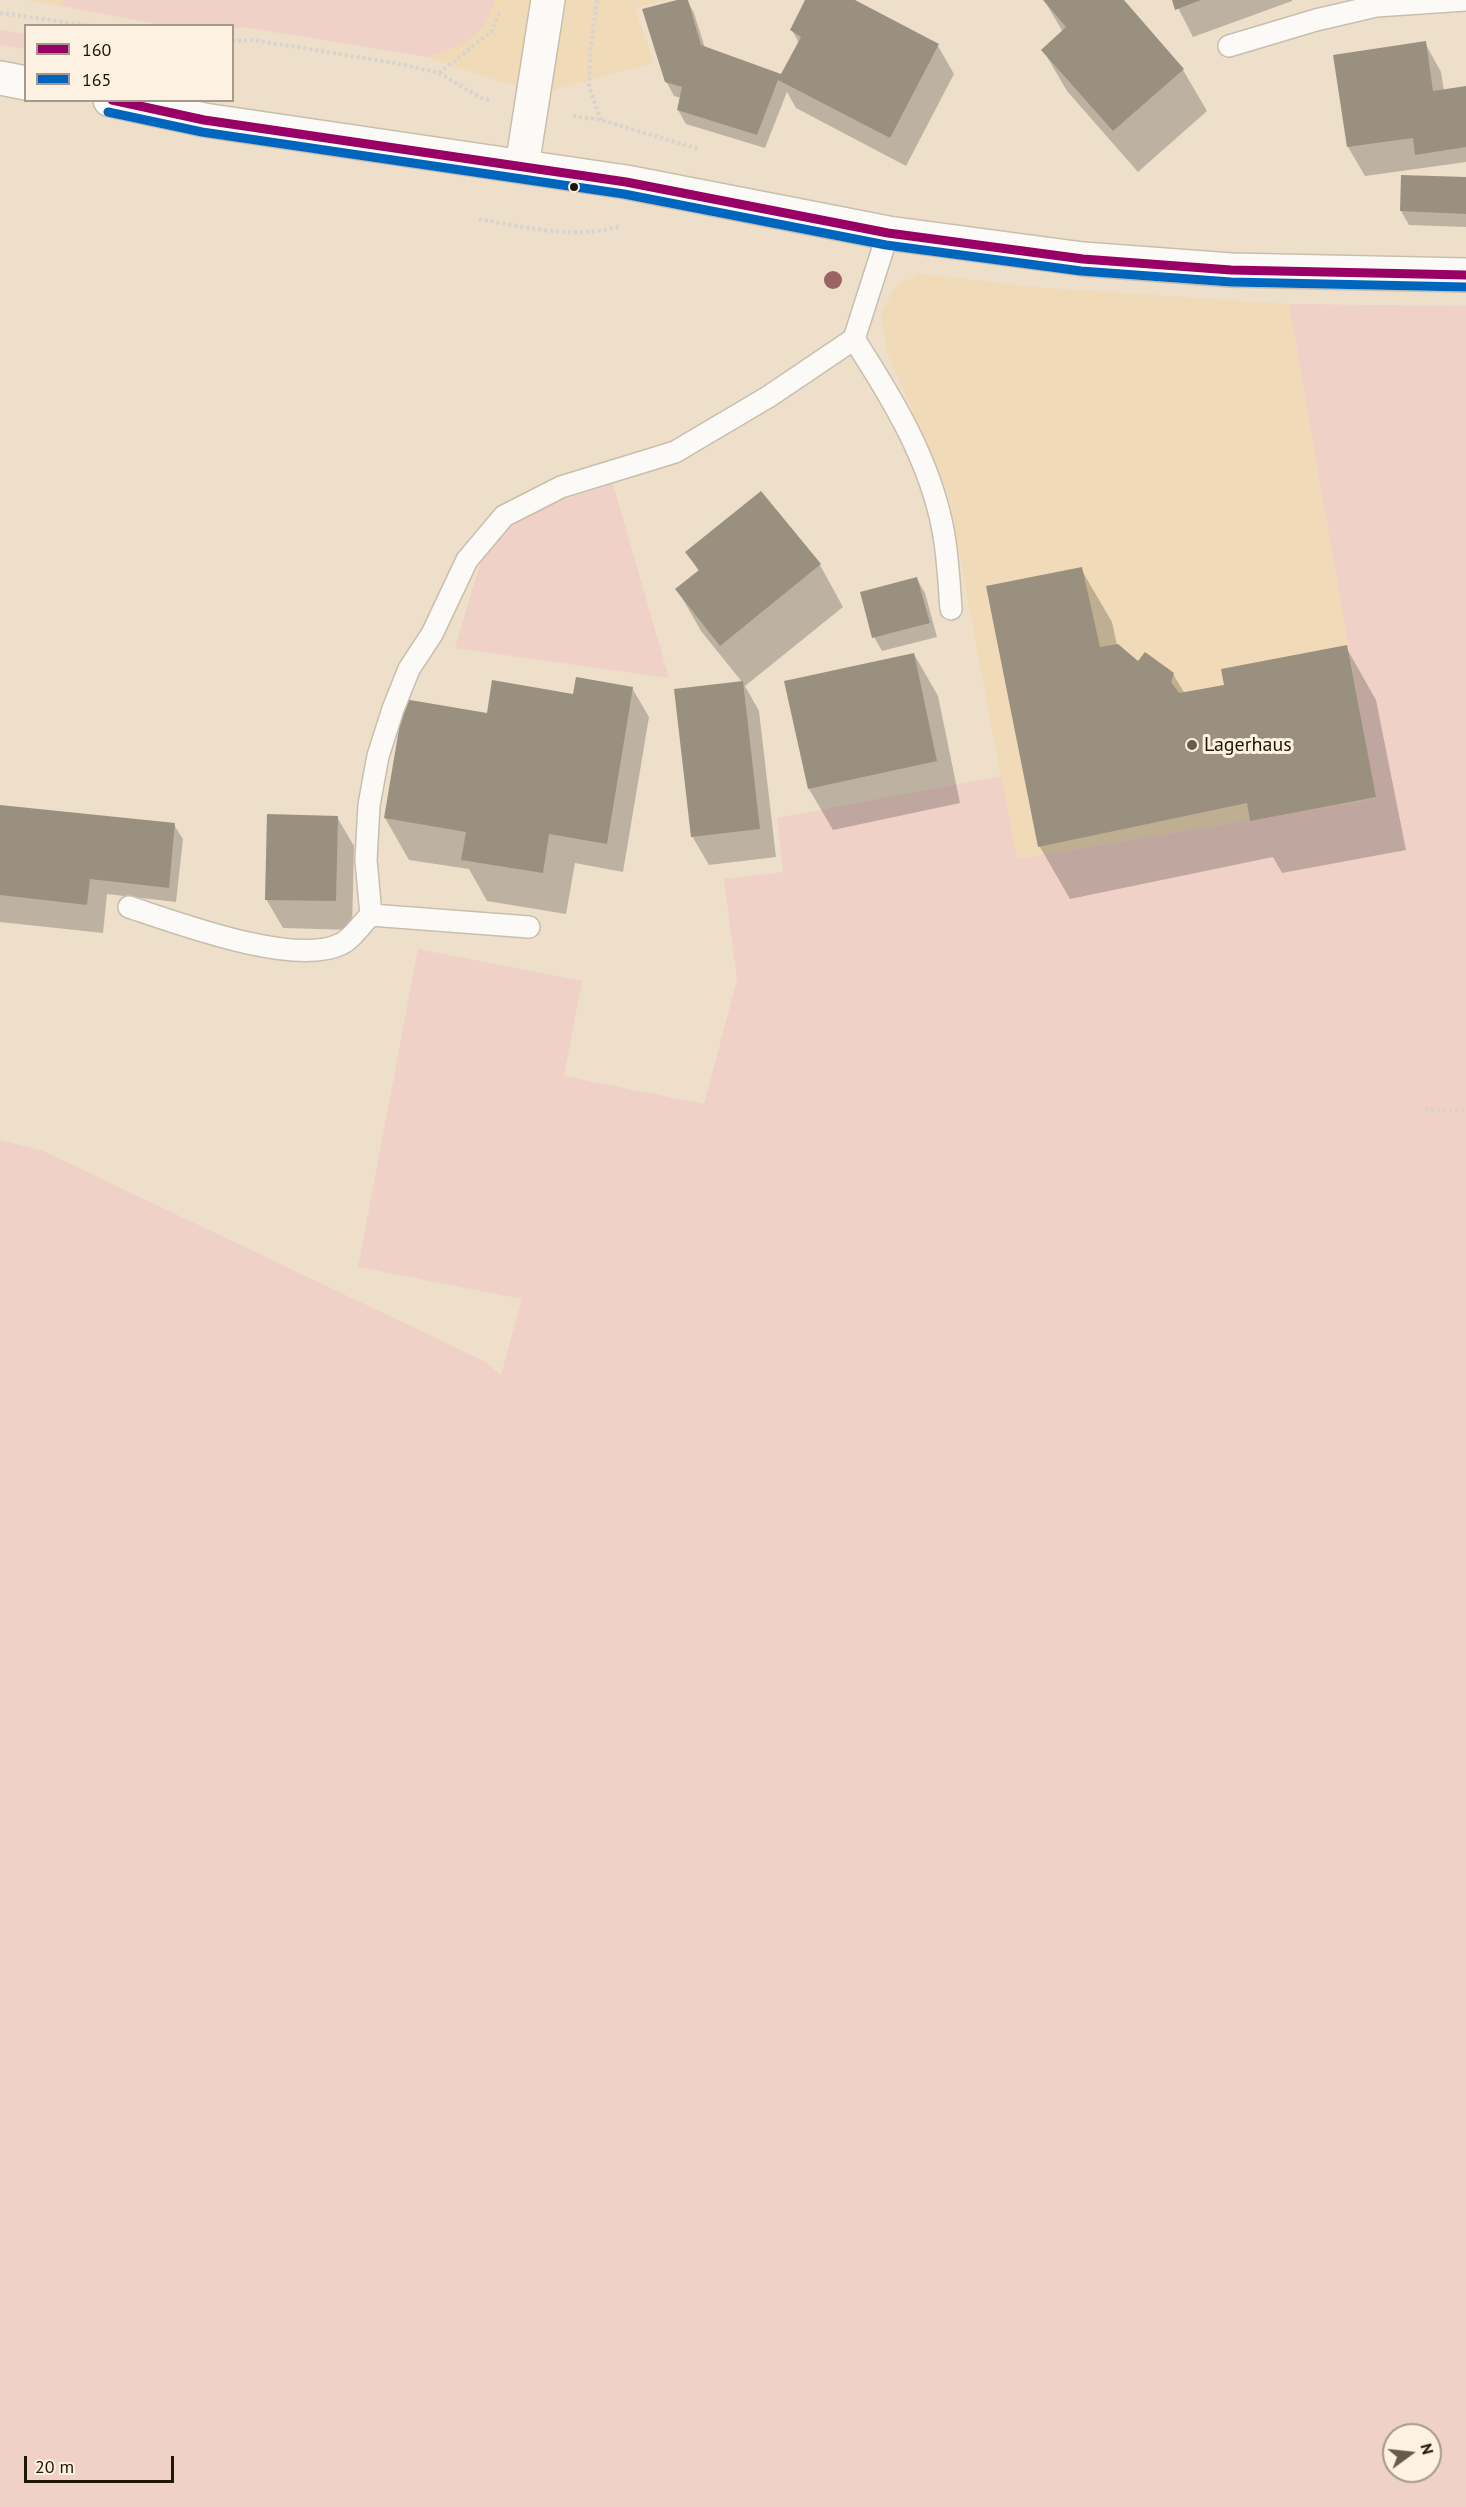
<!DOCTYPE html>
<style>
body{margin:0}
#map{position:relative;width:1466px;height:2507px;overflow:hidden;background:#eddfca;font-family:"PT Sans",sans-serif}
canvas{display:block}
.legend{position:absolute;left:24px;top:24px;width:210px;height:78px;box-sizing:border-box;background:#fdf2e2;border:2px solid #a49a8a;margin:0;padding:8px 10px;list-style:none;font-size:18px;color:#1f1607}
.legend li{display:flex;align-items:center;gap:12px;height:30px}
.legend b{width:30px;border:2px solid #a49a8a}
.north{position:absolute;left:1382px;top:2423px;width:60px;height:60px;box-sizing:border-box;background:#fdf2e2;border:2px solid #a49a8a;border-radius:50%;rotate:75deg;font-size:16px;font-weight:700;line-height:24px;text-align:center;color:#1f1607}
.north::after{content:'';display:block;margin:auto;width:21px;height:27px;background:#675c4b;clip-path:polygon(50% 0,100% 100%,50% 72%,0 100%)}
.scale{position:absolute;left:24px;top:2456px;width:150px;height:27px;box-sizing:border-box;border:3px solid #1f1607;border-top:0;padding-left:8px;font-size:18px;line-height:21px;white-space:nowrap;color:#1f1607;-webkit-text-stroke:4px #fdf2e2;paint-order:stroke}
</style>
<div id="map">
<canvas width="1466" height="2507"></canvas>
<ul class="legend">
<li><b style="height:8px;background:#906"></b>160</li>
<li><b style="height:8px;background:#0065bd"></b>165</li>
</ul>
<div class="north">N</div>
<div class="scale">20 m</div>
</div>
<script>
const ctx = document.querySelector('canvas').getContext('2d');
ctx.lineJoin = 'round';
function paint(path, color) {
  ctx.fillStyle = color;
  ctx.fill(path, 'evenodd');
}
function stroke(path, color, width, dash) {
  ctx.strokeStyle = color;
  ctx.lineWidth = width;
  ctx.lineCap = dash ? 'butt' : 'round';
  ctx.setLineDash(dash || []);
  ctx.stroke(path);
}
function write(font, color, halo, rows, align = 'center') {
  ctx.font = font + ' "PT Sans",sans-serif';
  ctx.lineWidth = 6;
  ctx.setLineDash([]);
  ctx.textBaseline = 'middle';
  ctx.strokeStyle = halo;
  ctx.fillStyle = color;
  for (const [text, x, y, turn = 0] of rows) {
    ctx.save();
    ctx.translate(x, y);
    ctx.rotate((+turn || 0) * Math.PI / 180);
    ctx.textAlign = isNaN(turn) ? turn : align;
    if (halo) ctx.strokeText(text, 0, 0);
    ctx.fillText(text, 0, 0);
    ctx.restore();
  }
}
paint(new Path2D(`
 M27 0H666L635 8 654 63 549 91 502 82 427 57 243 27 233 28 232 26 162 25Z
 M921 274 1045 288 1289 304 1375 799 1016 859 948 493 887 352 881 315 896 285Z`), '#f1dab7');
paint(new Path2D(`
 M64 0H495L485 26 463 44 428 57 243 27 233 28 232 26 162 25 63 6Z
 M0 30 25 34V49L0 45Z
 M1289 304 1466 306V2507H0V1140L43 1151 484 1361 501 1375 522 1299 358 1267 418 949 582 981 564 1076 704 1104 737 980 724 879 783 872 777 818 1001 776 1017 859 1375 799ZM1394 2435H1430V2471H1394Z
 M613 484 669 678 455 648 480 564 503 528 543 506Z`), '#efd1c7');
paint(new Path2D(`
 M682 0H687L694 13 705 48 780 76 799 43 792 30 807 0H851L938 46 954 74 906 166 796 108 787 92 765 148 686 124 678 110 681 98 674 96 666 81Z
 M1044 0H1122L1183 70 1207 111 1138 172 1067 91 1043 50 1063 32Z
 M1174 0H1292V1L1193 37Z
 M1425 43 1441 72 1444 91 1466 87V162L1365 176 1348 147 1334 57Z
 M1466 178V227L1409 225 1401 211Z
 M761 493 820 565 843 607 745 686 759 711 776 857 709 865 692 836 742 682 701 631 677 589 699 572 687 552Z
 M1081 569 1112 622 1117 645 1139 663 1173 674 1185 694 1226 686 1346 647 1376 700 1406 850 1282 873 1273 857 1070 899 1040 847 988 587Z
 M917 579 925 593 937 637 882 651 874 637Z
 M914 654 938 696 960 803 833 830 809 789Z
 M632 688 649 717 623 872 575 863 566 914 487 901 469 869 409 860 385 818 488 714 574 695Z
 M0 807 174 825 183 839 176 902 107 894 103 933 0 922Z
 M337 817 354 846 352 930 283 928 266 899Z`), '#0003');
paint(new Path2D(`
 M677 0H688L701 45 781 74 801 37 790 30 805 0H855L939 44 890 138 778 80 757 135 677 110 682 87 665 82 642 9Z
 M1043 0H1124L1184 69 1113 131 1041 50 1066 27Z
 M1172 0H1201L1175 10Z
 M1426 41 1433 91 1466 86V147L1415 155 1413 138 1347 147 1333 55Z
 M1401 175 1466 177V214L1400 211Z
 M761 491 821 564 720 646 675 589 699 570 685 552Z
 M1082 567 1100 647 1118 644 1138 661 1145 652 1174 673 1171 682 1179 693 1224 685 1221 669 1347 645 1376 797 1250 821 1247 803 1038 847 986 586Z
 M917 577 930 623 872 638 860 592Z
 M914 653 937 761 808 789 784 681Z
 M576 677 633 687 607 844 549 834 543 873 461 860 466 832 384 818 404 699 487 713 492 680 573 694Z
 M743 681 760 829 691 837 674 689Z
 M0 805 175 823 169 888 90 879 87 905 0 895Z
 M267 814 338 816 336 901 265 900Z`), '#9a9080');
const lane = new Path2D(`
 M1229 46 1316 20 1376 6 1466 0
 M854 339C892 398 930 460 943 530 948 556 949 583 951 609
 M129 907C178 923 294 967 341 944 352 939 362 923 371 915
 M529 927 371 915 366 860 369 805 378 756 393 709 409 669 432 634 467 560 504 516 561 487 675 452 768 397 854 339 888 233`);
const street = new Path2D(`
 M522 166 548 0`);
const secondary = new Path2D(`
 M0 78 26 83
 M110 100 204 120 626 182 888 233 1083 259 1231 270 1466 275`);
stroke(lane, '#c9bead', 24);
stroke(street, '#c9bead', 36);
stroke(secondary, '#c9bead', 36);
stroke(new Path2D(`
 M597 0 590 55 589 87 601 120
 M0 13 92 26
 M232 41 252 40 395 63 439 73 481 98 489 100
 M439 73 492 31 500 11
 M573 116 601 120 699 149
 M479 219C526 227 574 240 621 226
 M1425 1109 1466 1111`), '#d8d4cd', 4, [3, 3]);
stroke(lane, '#fcfaf7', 21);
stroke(street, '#fcfaf7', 33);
stroke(secondary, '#fcfaf7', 33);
stroke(new Path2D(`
 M112 100 204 120 626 182 888 233 1083 259 1231 270 1466 275`), '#906', 9);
stroke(new Path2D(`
 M108 112 202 132 624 194 886 245 1081 271 1231 282 1466 287`), '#0065bd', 9);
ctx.fillStyle = '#9a6465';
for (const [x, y] of [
 [833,280]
]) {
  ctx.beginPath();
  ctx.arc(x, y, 9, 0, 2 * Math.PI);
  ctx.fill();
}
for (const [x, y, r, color] of [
 [574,187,5,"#1f1607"],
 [1192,745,6,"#675c4b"]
]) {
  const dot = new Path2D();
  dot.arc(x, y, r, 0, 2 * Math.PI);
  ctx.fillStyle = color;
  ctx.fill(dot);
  stroke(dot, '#fdf2e2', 2);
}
write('20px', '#1f1607', '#fdf2e2', [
 ["Lagerhaus",1204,745]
], 'left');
</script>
